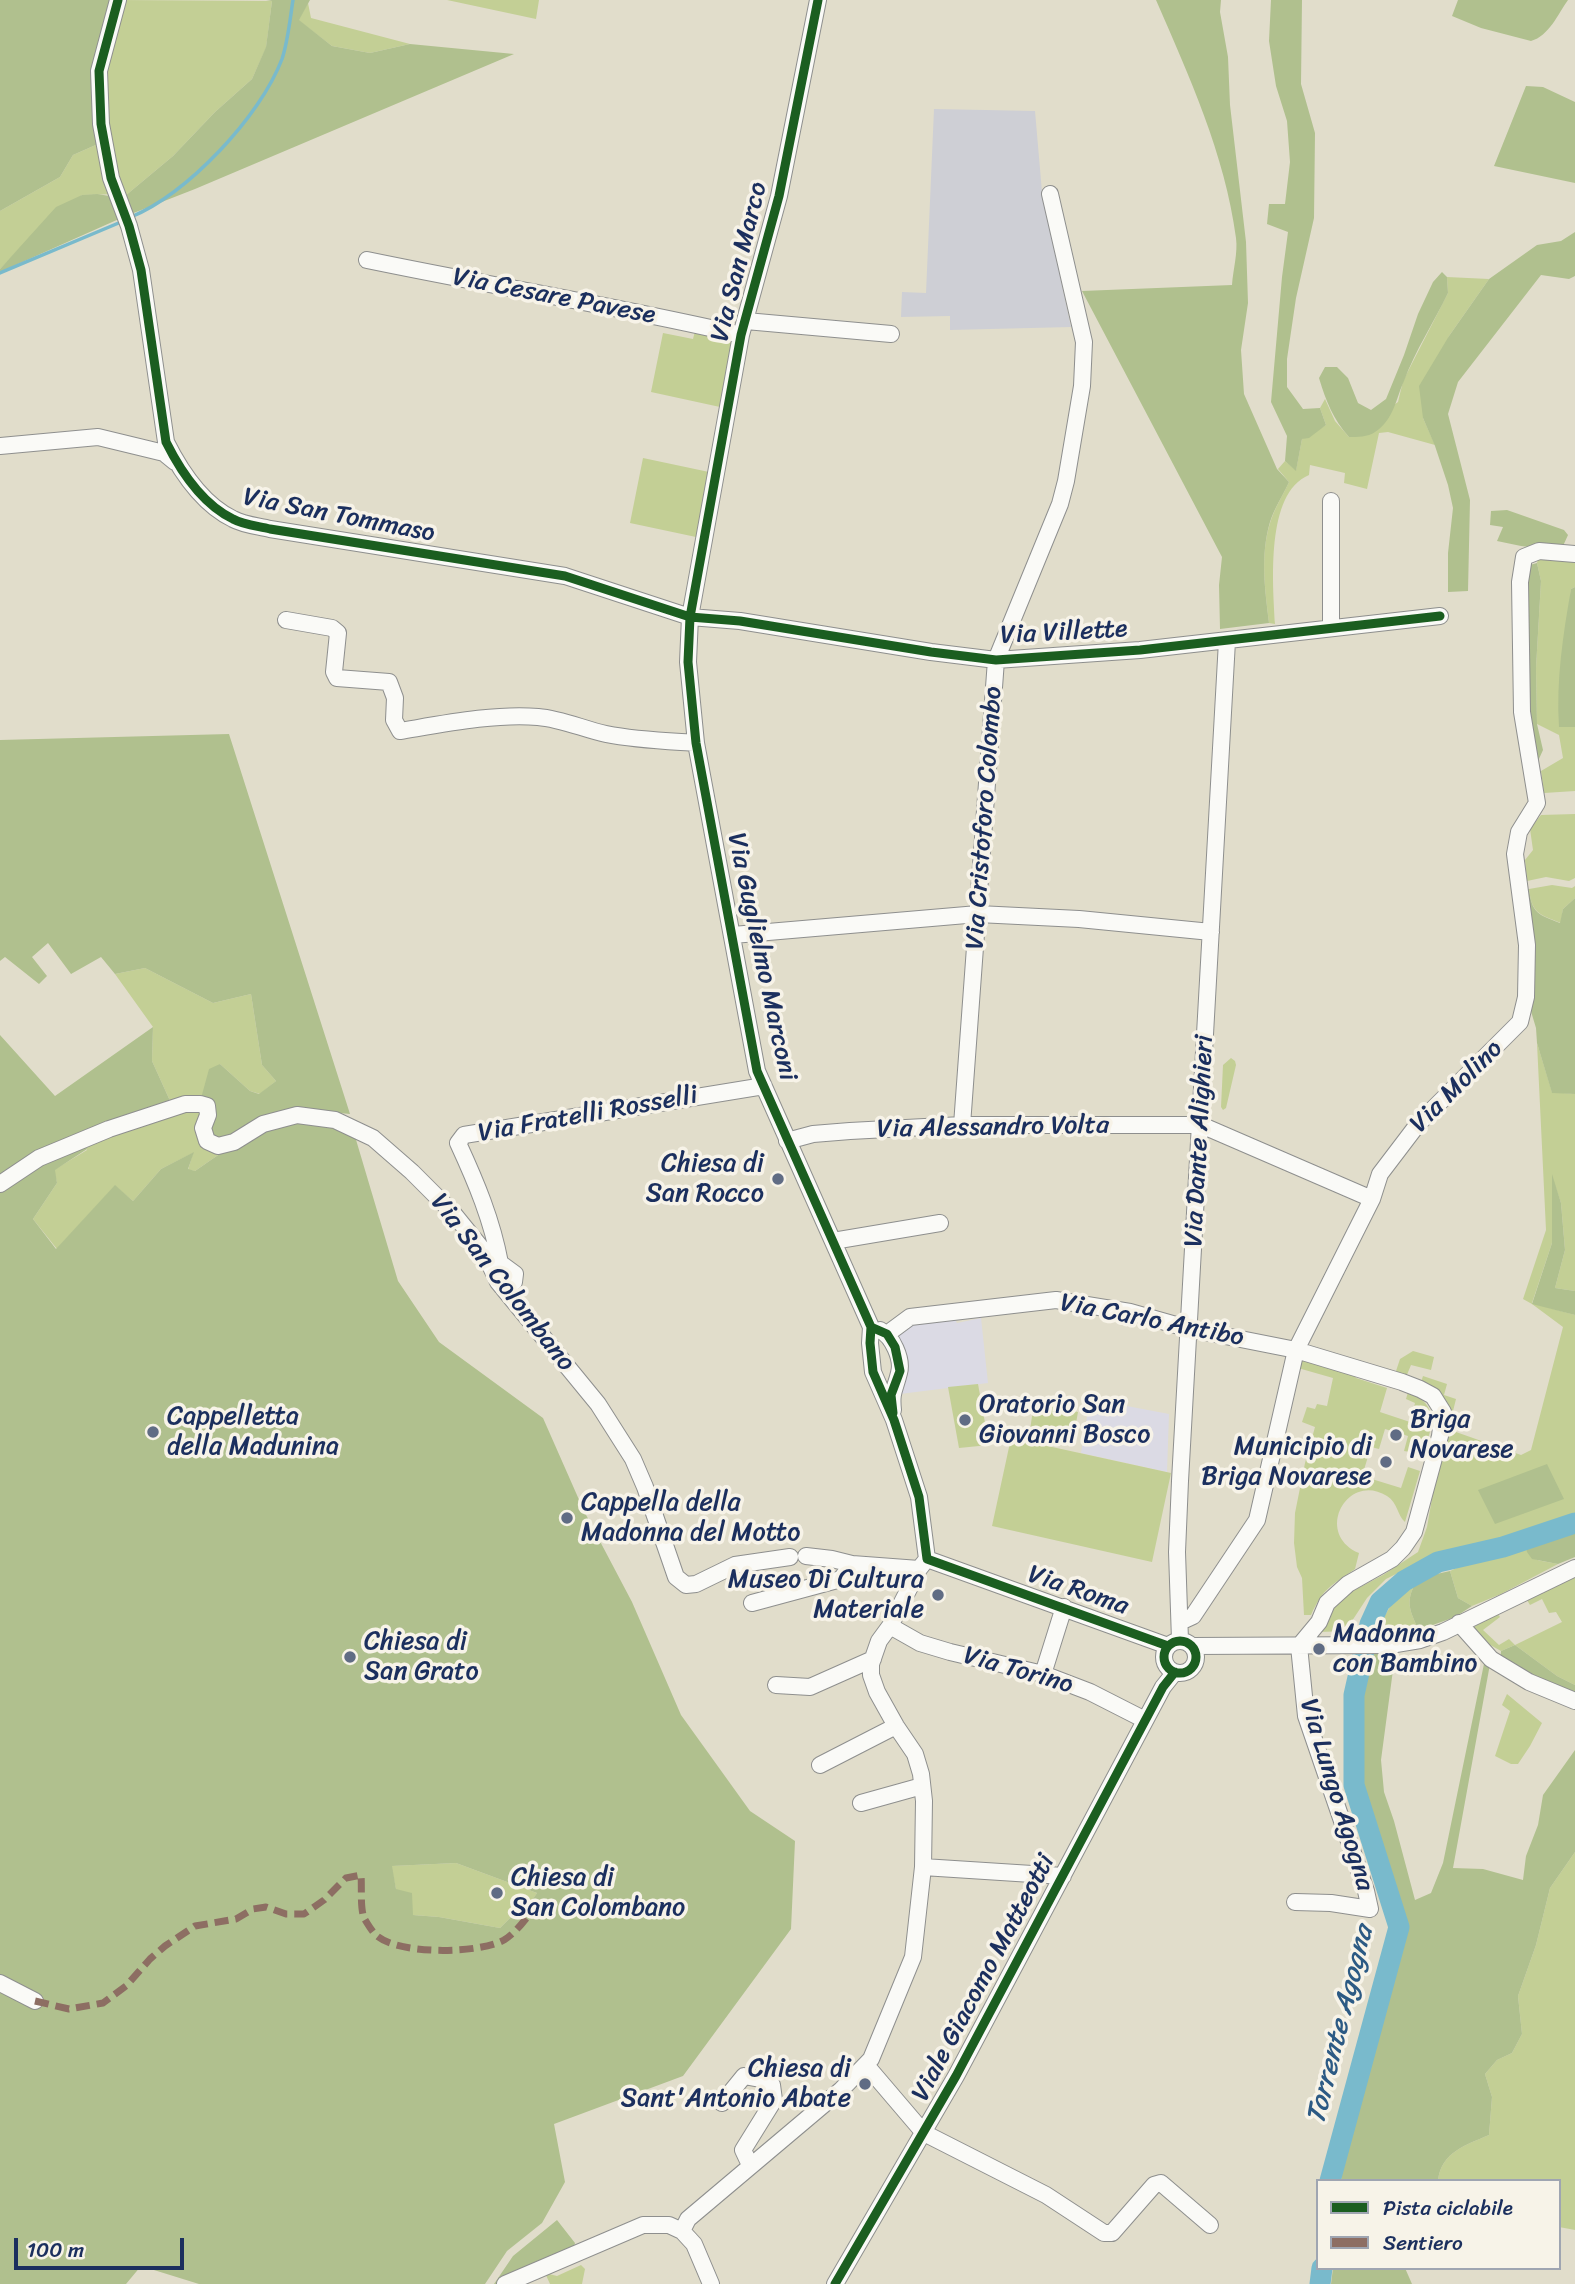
<!DOCTYPE html>
<style>
body{margin:0}
#map{position:relative;width:1575px;height:2284px;overflow:hidden;background:#e1ddcb;font-family:Sriracha,sans-serif}
canvas{display:block}
.legend{position:absolute;left:1316px;top:2179px;width:245px;height:91px;box-sizing:border-box;background:#f7f3e8;border:2px solid #9fa5b1;margin:0;padding:9px 12px;list-style:none;font-size:21px;color:#1b2f5e}
.legend li{display:flex;align-items:center;gap:14px;height:35px}
.legend b{width:35px;border:2px solid #9fa5b1}
.scale{position:absolute;left:14px;top:2238px;width:170px;height:32px;box-sizing:border-box;border:4px solid #1b2f5e;border-top:0;padding-left:9px;font-size:21px;line-height:24px;white-space:nowrap;color:#1b2f5e;-webkit-text-stroke:5px #f7f3e8;paint-order:stroke}
</style>
<div id="map">
<canvas width="1575" height="2284"></canvas>
<ul class="legend">
<li><b style="height:9px;background:#1b5e20"></b>Pista ciclabile</li>
<li><b style="height:9px;background:#8d6e63"></b>Sentiero</li>
</ul>
<div class="scale">100 m</div>
</div>
<script>
const ctx = document.querySelector('canvas').getContext('2d');
ctx.lineJoin = 'round';
function paint(path, color) {
  ctx.fillStyle = color;
  ctx.fill(path, 'evenodd');
}
function stroke(path, color, width, dash) {
  ctx.strokeStyle = color;
  ctx.lineWidth = width;
  ctx.lineCap = dash ? 'butt' : 'round';
  ctx.setLineDash(dash || []);
  ctx.stroke(path);
}
function write(font, color, halo, rows, align = 'center') {
  ctx.font = font + ' Sriracha,sans-serif';
  ctx.lineWidth = 7;
  ctx.setLineDash([]);
  ctx.textBaseline = 'middle';
  ctx.strokeStyle = halo;
  ctx.fillStyle = color;
  for (const [text, x, y, turn = 0] of rows) {
    ctx.save();
    ctx.translate(x, y);
    ctx.rotate((+turn || 0) * Math.PI / 180);
    ctx.textAlign = isNaN(turn) ? turn : align;
    if (halo) ctx.strokeText(text, 0, 0);
    ctx.fillText(text, 0, 0);
    ctx.restore();
  }
}
paint(new Path2D(`
 M953 1316 957 1323 981 1318 988 1383 900 1394 905 1372 899 1337 900 1331 909 1323Z
 M1090 1399 1169 1414 1167 1472 1081 1453Z`), '#dbdae4');
paint(new Path2D(`
 M934 109 1035 111 1042 192 1071 327 950 330V316L901 317 902 292 926 293Z`), '#cecfd5');
paint(new Path2D(`
 M120 0 272 1 266 48 252 79 215 112 173 156 125 196 106 126 103 72Z
 M447 0H539L536 19Z
 M308 3 311 18 410 44 370 53 332 46 298 20Z
 M107 140 123 194 82 195 27 241 0 269V211L60 177 73 155Z
 M1447 277 1489 279 1449 336 1423 418 1435 445 1388 432 1379 433 1367 489 1344 483 1345 473 1310 465 1309 475C1265 493 1273 584 1275 624L1269 623C1265 590 1260 555 1270 523 1274 509 1283 495 1289 482L1278 469 1285 461 1296 470 1302 439 1326 425 1320 408 1325 399 1335 421 1349 437 1398 402 1403 381 1448 293Z
 M696 327 736 336 720 407 651 392 663 333 693 339Z
 M643 458 709 472 696 537 630 523Z
 M1538 558 1575 559V587L1571 589 1559 727H1575V791L1544 793 1541 771 1563 758 1559 735 1537 724 1536 668 1541 581 1537 563Z
 M1575 814V878L1569 881 1546 877 1527 881 1525 860 1533 850 1530 829 1541 815Z
 M1552 885 1572 888 1575 886V898L1563 909 1561 923C1539 914 1532 914 1529 889Z
 M145 968 213 1003 251 994 262 1065 276 1081 260 1094 250 1091 220 1064 200 1102 171 1103 152 1061 153 1027 115 974Z
 M1537 1043 1552 1092 1575 1094V1291L1555 1288 1565 1250 1561 1203 1552 1177V1243L1532 1303 1575 1315V1518L1503 1542 1459 1549 1412 1566 1386 1579 1367 1598 1352 1621 1349 1631 1318 1632 1334 1601 1383 1575 1418 1552 1427 1527 1446 1419 1421 1382 1423 1376 1447 1384 1444 1395 1456 1399 1453 1411 1461 1414 1456 1432 1521 1455 1531 1450 1563 1327 1532 1304 1523 1299 1546 1230Z
 M1231 1058 1235 1061 1236 1065 1226 1108 1223 1110 1221 1107 1223 1065Z
 M199 1105 234 1144 195 1171 188 1170 193 1153 161 1169 133 1201 115 1186 57 1249 33 1219 57 1183 54 1170 87 1150 85 1143Z
 M1413 1351 1434 1357 1431 1370 1411 1365 1406 1377 1395 1374 1400 1359Z
 M1302 1360 1354 1373 1356 1378 1387 1388 1380 1412 1410 1422 1415 1403 1406 1399 1408 1392C1441 1405 1433 1428 1422 1454L1404 1451 1408 1436 1385 1429 1379 1449 1371 1447 1362 1476 1401 1488 1408 1467 1420 1471 1405 1522C1397 1515 1398 1503 1387 1496 1348 1471 1313 1533 1359 1553L1355 1569C1331 1586 1324 1587 1311 1615H1304L1302 1578 1297 1567 1294 1543 1295 1513 1305 1463 1315 1427 1302 1422 1307 1407 1315 1409 1317 1404 1327 1406 1333 1378 1298 1368Z
 M978 1384 989 1445 959 1448 948 1387Z
 M1034 1403 1078 1412 1073 1440 1030 1430Z
 M1011 1438 1171 1473 1152 1562 992 1526Z
 M1525 1542C1529 1563 1540 1560 1558 1564L1501 1594 1472 1606 1458 1598 1450 1571 1487 1554Z
 M1575 1571V1685L1557 1676 1515 1645 1501 1651 1485 1642 1474 1631 1475 1626 1496 1611 1500 1617 1483 1630 1499 1645 1509 1639 1515 1645 1562 1622 1556 1612 1549 1613 1542 1599 1530 1605 1524 1595Z
 M1419 1578C1405 1598 1408 1609 1419 1630L1384 1634 1378 1632C1386 1608 1399 1592 1419 1578Z
 M1507 1694 1542 1723 1530 1746 1518 1764H1511L1495 1756 1510 1711 1502 1705Z
 M1575 1852V2230L1559 2227V2181H1438C1441 2152 1466 2145 1489 2135L1492 2097 1485 2074 1497 2060 1512 2053 1522 2034 1518 1996 1536 1945 1550 1888Z
 M456 1863 537 1893 522 1916 514 1914 500 1928 439 1917 413 1915 396 1889 391 1866Z
 M581 2265 585 2269 582 2284H550L545 2273 557 2276Z`), '#c3cf95');
paint(new Path2D(`
 M0 0H117L101 72 107 140 73 155 60 177 0 211Z
 M266 0H310L299 20 332 46 370 53 410 44 514 54 195 189 131 214 125 196 173 156 215 112 252 79 266 47 272 1Z
 M1156 0H1221L1220 12 1228 57 1230 105 1246 242 1248 303 1241 350 1244 394 1277 469 1289 482C1283 495 1274 509 1270 522 1260 556 1265 590 1269 623L1220 629 1219 585 1222 557 1082 291 1232 285C1233 270 1238 253 1236 238 1225 154 1189 76 1156 0Z
 M1271 0H1302L1301 84 1315 133 1314 218 1296 298 1287 359V387L1303 409 1320 408 1326 425 1309 438 1302 439 1296 471 1285 461 1287 436 1271 402 1282 277 1288 232 1267 224 1269 204H1285L1290 162 1287 121 1276 86 1269 41Z
 M1458 0H1568C1558 14 1549 36 1531 41L1481 28 1452 16Z
 M1526 86 1543 87 1575 102V183L1494 166Z
 M97 194 122 198 128 215 0 272V269L56 207 82 195Z
 M1575 232V276L1569 279 1541 275 1458 382 1448 414 1470 500 1468 591 1448 592V553L1453 508 1448 485 1435 446 1423 418 1419 386 1449 336 1489 279 1537 245 1561 241Z
 M1442 272 1447 277 1448 293C1434 322 1415 351 1404 381 1396 398 1394 420 1375 432 1368 437 1357 437 1349 437 1333 419 1326 401 1319 378L1325 367H1337L1348 378 1358 403 1371 410 1386 399 1404 355 1418 314 1433 282Z
 M1507 510 1564 530 1568 535 1563 546 1538 543 1529 547 1521 546 1497 541 1503 527 1490 525 1491 511Z
 M1537 563 1541 581 1536 668 1537 724 1543 750 1538 761C1522 739 1522 639 1524 609 1525 594 1528 579 1530 565Z
 M1575 587V727H1559C1556 680 1563 635 1571 589Z
 M229 734 350 1114 298 1109 232 1139 209 1140 200 1102 209 1069 220 1064 250 1091 259 1094 276 1081 262 1065 251 994 213 1003 145 968 115 974 101 957 71 974 48 943 32 957 47 976 39 984 5 957 0 961V740Z
 M1529 889C1532 914 1538 914 1560 923L1563 909 1575 898V1094L1552 1093 1537 1043 1536 1028 1527 998 1524 890Z
 M153 1027 152 1061 171 1103 83 1135 87 1149 55 1170 57 1183 33 1219 56 1249 115 1185 133 1201 161 1169 194 1152 188 1169 195 1171 234 1144 297 1118 354 1133 398 1281 439 1342 543 1418 584 1511 632 1602 681 1715 750 1811 795 1841 791 1929 683 2076 554 2124 565 2182 542 2223 507 2251 485 2284H199L141 2266 126 2284H0V1035L55 1096ZM456 1863 537 1893 522 1915 514 1914 500 1928 439 1917 413 1915 412 1893 396 1889 392 1866Z
 M1552 1174 1561 1203 1565 1250 1555 1288 1575 1291V1315L1532 1304 1552 1243Z
 M1547 1464 1564 1499 1495 1524 1478 1490Z
 M1575 1525V1557L1558 1564 1532 1559 1527 1552 1525 1542Z
 M1450 1571 1458 1598 1472 1606 1455 1617 1419 1630C1408 1609 1405 1598 1419 1578Z
 M1515 1645 1557 1676 1575 1685V1700L1500 1662 1501 1651Z
 M1363 1650H1389L1393 1670 1381 1760 1384 1792 1394 1821 1415 1900 1431 1893 1443 1863 1485 1659 1490 1664 1453 1868 1483 1869 1523 1880 1526 1856 1538 1825 1543 1795 1575 1750V1852L1550 1888 1536 1945 1518 1996 1522 2034 1512 2053 1497 2060 1485 2074 1492 2097 1489 2135C1466 2145 1441 2152 1438 2181H1341L1345 2133 1401 1927 1362 1784Z
 M557 2220 575 2243 574 2247 498 2284H494L513 2256Z
 M1333 2268H1405L1412 2284H1331Z`), '#b0c08e');
stroke(new Path2D(`
 M131 217C188 193 260 117 282 59 288 41 290 19 293 0
 M0 273 121 222`), '#79bacc', 3.5);
stroke(new Path2D(`
 M1330 2181 1399 1927 1354 1785V1695L1370 1624 1380 1602 1404 1581 1438 1562 1503 1547 1575 1523
 M1320 2284 1322 2268`), '#79bacc', 21);
const minor = new Path2D(`
 M118 0 99 71 101 124 111 178 129 226 141 270 166 442C181 472 202 504 233 519 244 525 258 526 270 529L565 576 690 617 740 621 931 652 996 660 1140 650 1440 616
 M818 0 779 196 741 335 690 617 688 662 696 743 757 1071 871 1327 870 1343 873 1372 894 1420 919 1497 927 1559
 M367 260C492 286 617 306 741 335
 M746 321 891 334
 M0 446 98 437 164 453 175 462
 M286 620 332 628 338 633 334 672 337 678 389 682 395 698 394 720 400 731C442 724 497 713 538 717 562 719 583 729 606 734 636 740 666 741 696 743
 M1331 628V501
 M733 935 978 914 1079 919 1211 932
 M962 1125 996 660 1060 504 1066 481 1082 386 1084 342 1050 194
 M787 1141 813 1134 850 1131 962 1125H1201L1372 1199
 M0 1184 39 1158 109 1129 185 1104H200L207 1106 208 1115 203 1128 207 1141 218 1146 234 1142 263 1124 297 1115 335 1120 373 1138 412 1172 453 1213 483 1250 498 1282 598 1404 633 1459 645 1487 676 1577 686 1585 696 1584 735 1565 790 1557
 M833 1241 940 1223
 M502 1287 514 1282 515 1274 500 1263C492 1220 476 1182 458 1143L464 1135 764 1086
 M880 1330C892 1336 903 1359 899 1373 895 1390 891 1391 893 1410
 M887 1334 910 1317 1056 1300 1130 1312 1190 1329 1296 1350 1402 1382 1420 1389 1433 1396 1443 1412 1440 1436 1414 1532 1403 1548 1392 1559 1348 1584 1327 1603 1319 1622 1299 1646 1306 1716 1366 1891 1370 1909 1331 1903 1295 1902
 M806 1556 832 1559 852 1564 919 1569
 M927 1559 1168 1646
 M752 1603 841 1579 852 1564
 M1180 1622 1193 1616 1257 1520 1296 1350 1372 1199 1380 1174 1418 1124 1520 1022 1526 997 1527 945 1515 854 1519 832 1537 803 1522 712 1520 582 1524 557 1539 551 1575 554
 M1459 1623 1491 1659 1529 1682 1575 1701
 M890 1626 920 1643 950 1652 1043 1674 1090 1692 1145 1720
 M1180 1640 1177 1552 1180 1481 1227 641
 M1164 1657a16 16 0 1 1 32 0a16 16 0 1 1-32 0Z
 M1193 1646 1390 1645 1420 1640 1443 1632 1575 1568
 M1043 1674 1064 1607
 M776 1685 810 1687 873 1659
 M820 1765 896 1726
 M861 1803 922 1786
 M923 1867 1063 1876
 M0 1983 35 2001
 M866 2065 924 2133 1046 2195 1104 2233H1112L1154 2185 1161 2183 1210 2225
 M722 2103 744 2076 760 2079 772 2085 774 2100 743 2150 750 2165
 M682 2231 688 2219 841 2090 871 2059 913 1957 923 1867 924 1801 921 1774 915 1754 896 1726 877 1692 871 1675V1664L879 1641 890 1626 919 1569 927 1559
 M505 2284 643 2225H669L682 2231 694 2244 711 2284
 M835 2284 956 2076 1163 1687 1175 1672`);
stroke(minor, '#8e8f8e', 18);
stroke(minor, '#fafaf7', 16);
stroke(new Path2D(`
 M35 2001 69 2009 103 2003 126 1986 150 1959 165 1946 195 1926 236 1919 253 1909 266 1907 286 1914H304L324 1900 346 1878 361 1875C362 1888 360 1907 364 1918 367 1923 373 1933 377 1936 400 1955 478 1954 504 1940 517 1932 528 1916 537 1904`), '#8d6e63', 7, [14, 7]);
stroke(new Path2D(`
 M118 0 99 71 101 124 111 178 129 226 141 270 166 442C181 472 202 504 233 519 244 525 258 526 270 529L565 576 690 617 740 621 931 652 996 660 1140 650 1440 616
 M818 0 779 196 741 335 690 617 688 662 696 743 757 1071 871 1327 870 1343 873 1372 894 1420 919 1497 927 1559 1168 1646
 M871 1327 887 1334 895 1347 900 1371 891 1395 893 1413
 M1164 1657a16 16 0 1 1 32 0a16 16 0 1 1-32 0Z
 M835 2284 956 2076 1163 1687 1175 1672`), '#1b5e20', 9);
for (const [x, y, r, color] of [
 [778,1179,7,"#606c84"],
 [965,1420,7,"#606c84"],
 [153,1432,7,"#606c84"],
 [1396,1435,7,"#606c84"],
 [1386,1462,7,"#606c84"],
 [567,1518,7,"#606c84"],
 [938,1595,7,"#606c84"],
 [1319,1649,7,"#606c84"],
 [350,1657,7,"#606c84"],
 [497,1893,7,"#606c84"],
 [865,2084,7,"#606c84"]
]) {
  const dot = new Path2D();
  dot.arc(x, y, r, 0, 2 * Math.PI);
  ctx.fillStyle = color;
  ctx.fill(dot);
  stroke(dot, '#f7f3e8', 2.5);
}
write('26px', '#1b2f5e', '#f7f3e8', [
 ["Via San Marco",740,262,-76],
 ["Via Cesare Pavese",554,297,11],
 ["Via San Tommaso",339,516,11],
 ["Via Villette",1064,633,-3],
 ["Via Cristoforo Colombo",985,818,-86],
 ["Via Guglielmo Marconi",761,957,78],
 ["Via Molino",1457,1087,-45],
 ["Via Fratelli Rosselli",588,1115,-10],
 ["Via Alessandro Volta",993,1128,-1],
 ["Via Dante Alighieri",1200,1141,-87],
 ["Via San Colombano",502,1283,52],
 ["Via Carlo Antibo",1152,1321,11],
 ["Via Roma",1078,1591,19],
 ["Via Torino",1018,1671,16],
 ["Via Lungo Agogna",1336,1795,73],
 ["Viale Giacomo Matteotti",984,1978,-62]
]);
write('26px', '#1b2f5e', '#f7f3e8', [
 ["Chiesa di",764,1164,"right"],
 ["San Rocco",764,1194,"right"],
 ["Oratorio San",979,1405],
 ["Giovanni Bosco",979,1435],
 ["Cappelletta",167,1417],
 ["della Madunina",167,1447],
 ["Briga",1410,1420],
 ["Novarese",1410,1450],
 ["Municipio di",1372,1447,"right"],
 ["Briga Novarese",1372,1477,"right"],
 ["Cappella della",581,1503],
 ["Madonna del Motto",581,1533],
 ["Museo Di Cultura",924,1580,"right"],
 ["Materiale",924,1610,"right"],
 ["Madonna",1333,1634],
 ["con Bambino",1333,1664],
 ["Chiesa di",364,1642],
 ["San Grato",364,1672],
 ["Chiesa di",511,1878],
 ["San Colombano",511,1908],
 ["Chiesa di",851,2069,"right"],
 ["Sant'Antonio Abate",851,2099,"right"]
], 'left');
write('italic 28px', '#2c5a84', '#f7f3e8', [
 ["Torrente Agogna",1341,2025,-76]
]);
</script>
